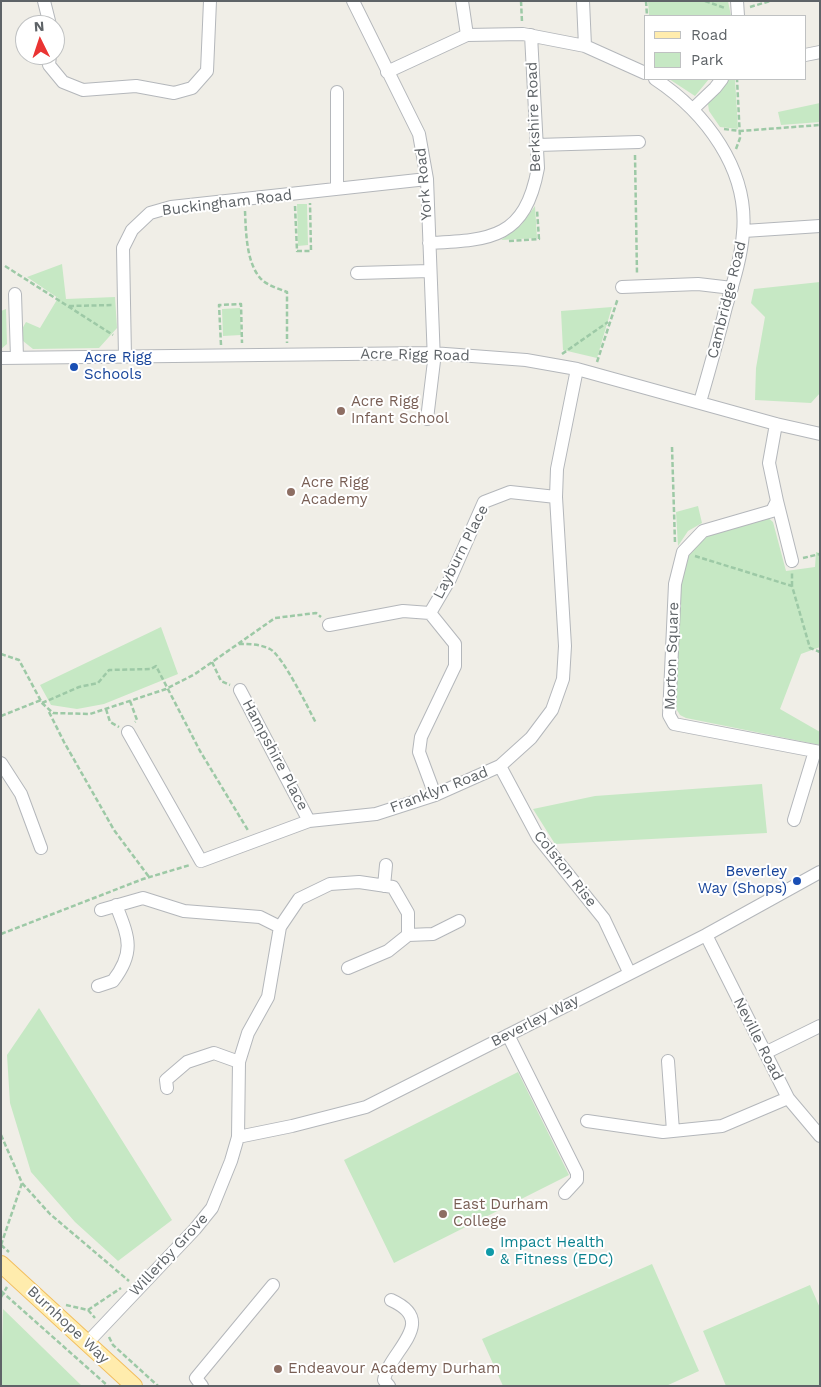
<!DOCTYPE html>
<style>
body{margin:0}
#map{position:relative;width:821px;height:1387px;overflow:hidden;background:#f0eee7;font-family:"Work Sans",sans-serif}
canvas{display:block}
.frame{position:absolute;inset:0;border:2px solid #5e6367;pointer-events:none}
.legend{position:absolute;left:644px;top:15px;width:162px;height:65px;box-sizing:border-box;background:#fff;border:1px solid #bfc1c2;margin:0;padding:6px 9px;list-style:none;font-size:15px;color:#5e6367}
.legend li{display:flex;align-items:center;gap:10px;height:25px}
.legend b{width:25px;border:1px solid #bfc1c2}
.north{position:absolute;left:15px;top:15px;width:50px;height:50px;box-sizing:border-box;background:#fff;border:1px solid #bfc1c2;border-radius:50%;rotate:356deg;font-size:14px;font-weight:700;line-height:20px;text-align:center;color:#5e6367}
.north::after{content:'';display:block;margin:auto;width:18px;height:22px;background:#ea3433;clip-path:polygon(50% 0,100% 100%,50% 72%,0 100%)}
</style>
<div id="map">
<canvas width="821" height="1387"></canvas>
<div class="frame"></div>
<ul class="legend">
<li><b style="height:6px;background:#ffecad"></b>Road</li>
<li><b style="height:14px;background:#c6e8c4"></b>Park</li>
</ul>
<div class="north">N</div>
</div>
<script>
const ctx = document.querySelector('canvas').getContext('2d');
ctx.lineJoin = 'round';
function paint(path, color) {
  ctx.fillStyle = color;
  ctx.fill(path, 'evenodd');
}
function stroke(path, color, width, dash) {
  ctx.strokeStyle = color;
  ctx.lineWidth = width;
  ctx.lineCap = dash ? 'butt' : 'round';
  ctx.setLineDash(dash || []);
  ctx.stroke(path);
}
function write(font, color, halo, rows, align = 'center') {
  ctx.font = font + ' "Work Sans",sans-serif';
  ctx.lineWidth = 4;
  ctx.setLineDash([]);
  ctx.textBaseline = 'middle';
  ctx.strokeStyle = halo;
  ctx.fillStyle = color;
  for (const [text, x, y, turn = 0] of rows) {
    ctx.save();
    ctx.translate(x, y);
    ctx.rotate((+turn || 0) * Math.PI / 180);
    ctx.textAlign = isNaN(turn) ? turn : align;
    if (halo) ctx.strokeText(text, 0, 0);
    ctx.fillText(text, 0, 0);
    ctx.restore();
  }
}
paint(new Path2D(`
 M648 1H728L731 16H649Z
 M669 79H709L695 96Z
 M729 79H735L738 129 720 127 709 111 708 104Z
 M820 103V122L781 125 778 112Z
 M297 204H307L308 245 298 246Z
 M535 206 537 238 501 240 521 225Z
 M62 264 66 299 115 297 117 328 99 348 33 349 23 341 22 329 26 322 40 328 58 298 27 277Z
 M820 282V393L811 403 755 400 756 368 765 317 751 303 754 289Z
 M612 307 597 358 563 350 561 311Z
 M240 308 241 335 223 336 222 309Z
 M6 309 7 344 1 349V311Z
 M698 506 702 523 688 531 678 546 676 512Z
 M766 516 773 522 786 571 815 567 816 552 820 553V647L801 654 780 709 820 732V745L686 718 680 715 675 707 680 574 691 549 706 533Z
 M161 627 178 674 104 704 77 709 51 705 40 685Z
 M762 784 767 833 555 844 533 809 595 796Z
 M39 1008 172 1220 118 1261 75 1222 31 1172 10 1103 7 1055Z
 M518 1072 569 1175 394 1263 344 1160Z
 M652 1264 699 1371 666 1386H503L482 1339Z
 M810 1285 820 1308V1386H726L703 1331Z
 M3 1309 82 1386H1Z`), '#c6e8c4');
const minor = new Path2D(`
 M44 1 50 25
 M353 1 419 134 427 179 434 361 427 419
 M462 1 467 35
 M583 1 585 46
 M737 1 738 16
 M50 55 49 65 63 82 83 90 136 86 174 93 192 88 207 71 210 1
 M805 55 820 52
 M387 72 467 35 523 34 585 46 645 73
 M655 79C705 112 749 169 743 233 741 259 733 283 726 307 718 339 709 371 700 402
 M337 92V189
 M693 109 715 88 722 79
 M537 145 639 142
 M744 231 820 226
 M429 243C491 240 525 239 538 168L531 35
 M357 273 430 271
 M622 287 698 284 732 288
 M15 294 17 358
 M125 357 123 248 132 230 150 213 171 207 427 179
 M1 358 432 353 526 360 577 369 776 424 820 434
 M776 424 769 463 777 501 772 511 703 531 683 552 675 584 669 715 674 724 820 752
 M777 501 792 561
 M430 613 450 579 484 502 510 492 556 497
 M329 625 403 611 430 613 455 644V666L421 737 419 752 435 795
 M240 690 309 821
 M128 732 201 861 309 821 376 814 435 795 500 766 531 738 552 710 563 679 565 646 556 497 557 469 577 369
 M1 763 21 794 41 848
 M500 766 538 837 604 919 629 972
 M794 820 815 751
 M384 886 386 865
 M101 910 143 898 184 911 260 917 280 927
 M408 935 433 934 459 921
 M706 935 788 1098 820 1136
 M98 986 113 981C136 951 128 936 116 905
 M508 1035 577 1173V1180L565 1193
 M765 1053 820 1026
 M668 1061 673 1131
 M167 1088 166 1080 187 1062 214 1053 239 1062
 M587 1121 663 1132 722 1126 788 1098
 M238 1137 292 1126 366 1107 706 935 820 872
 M88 1342 195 1229 212 1208 231 1161 238 1137 239 1062 248 1033 268 997 280 927 299 899 330 884 359 882 393 887 408 913V935L388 951 348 968
 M202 1386 196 1378 273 1285
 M389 1386 384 1380C389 1351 440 1322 391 1300`);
const major = new Path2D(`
 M1 1264 134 1386`);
stroke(minor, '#b4b7bb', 14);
stroke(major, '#f2be5e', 18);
stroke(new Path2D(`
 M521 1 522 22
 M646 1 647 16
 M705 1 725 8
 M750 7 770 1
 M724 129 740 131 820 125
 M736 149 740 138 737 79
 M635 155 637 274
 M295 206 297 251H311L310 203
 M245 211C246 232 246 264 262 280 269 286 279 289 287 292V343
 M509 241 539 239 537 210
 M5 266 113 335
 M69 306 114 305
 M221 345 219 305 241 304 242 343
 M562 354 608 322
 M597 362 618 298
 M672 447 675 543
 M695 556 792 586 810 648 820 652
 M803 558 820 554
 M792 586V573
 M239 644C249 644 260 644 270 649 283 656 308 708 316 723
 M1 654 19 660 42 703 53 713 90 714 166 689 195 674 275 618 316 613 321 617
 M212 662 221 681 230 685
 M130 701 137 720 135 722
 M42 703 79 687 98 683 109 670 151 669 156 666 200 751 249 832
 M106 709 110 722 119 727
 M49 712 64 742 114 830 149 877
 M1 716 41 700
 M1 934 143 879 190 865
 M1 1135 22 1183 50 1214 129 1281
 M1 1245 9 1252
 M1 1245 22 1183
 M1 1291 108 1386
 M1 1297 7 1287
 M66 1305 88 1310 121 1288
 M88 1310 95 1318
 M109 1337 113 1345 158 1386`), '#9dc9a6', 2.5, [5, 2.5]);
stroke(minor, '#fff', 12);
stroke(major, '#ffecad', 16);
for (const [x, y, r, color] of [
 [74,367,5,"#1a4fb4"],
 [341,411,5,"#8d6e63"],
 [291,492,5,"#8d6e63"],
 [797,881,5,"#1a4fb4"],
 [443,1214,5,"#8d6e63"],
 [490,1252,5,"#0f9aa8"],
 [278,1369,5,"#8d6e63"]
]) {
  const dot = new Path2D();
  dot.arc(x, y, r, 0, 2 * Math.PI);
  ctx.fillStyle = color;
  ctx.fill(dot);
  stroke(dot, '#fff', 2);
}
write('15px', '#5e6367', '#fff', [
 ["Berkshire Road",534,117,-92],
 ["York Road",424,184,-95],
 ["Buckingham Road",227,203,-7],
 ["Cambridge Road",727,300,-76],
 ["Acre Rigg Road",415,355,1],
 ["Layburn Place",461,552,-63],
 ["Morton Square",672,656,-88],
 ["Hampshire Place",275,755,62],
 ["Franklyn Road",439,790,-21],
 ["Colston Rise",565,869,52],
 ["Beverley Way",535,1021,-27],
 ["Neville Road",758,1039,63],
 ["Willerby Grove",169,1255,-47],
 ["Burnhope Way",68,1325,43]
]);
write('15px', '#164399', '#fff', [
 ["Acre Rigg",84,358],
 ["Schools",84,375],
 ["Beverley",787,872,"right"],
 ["Way (Shops)",787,889,"right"]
], 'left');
write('15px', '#785e54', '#fff', [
 ["Acre Rigg",351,402],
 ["Infant School",351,419],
 ["Acre Rigg",301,483],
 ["Academy",301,500],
 ["East Durham",453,1205],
 ["College",453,1222],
 ["Endeavour Academy Durham",288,1369]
], 'left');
write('15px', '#0d838f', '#fff', [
 ["Impact Health",500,1243],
 ["& Fitness (EDC)",500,1260]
], 'left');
</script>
